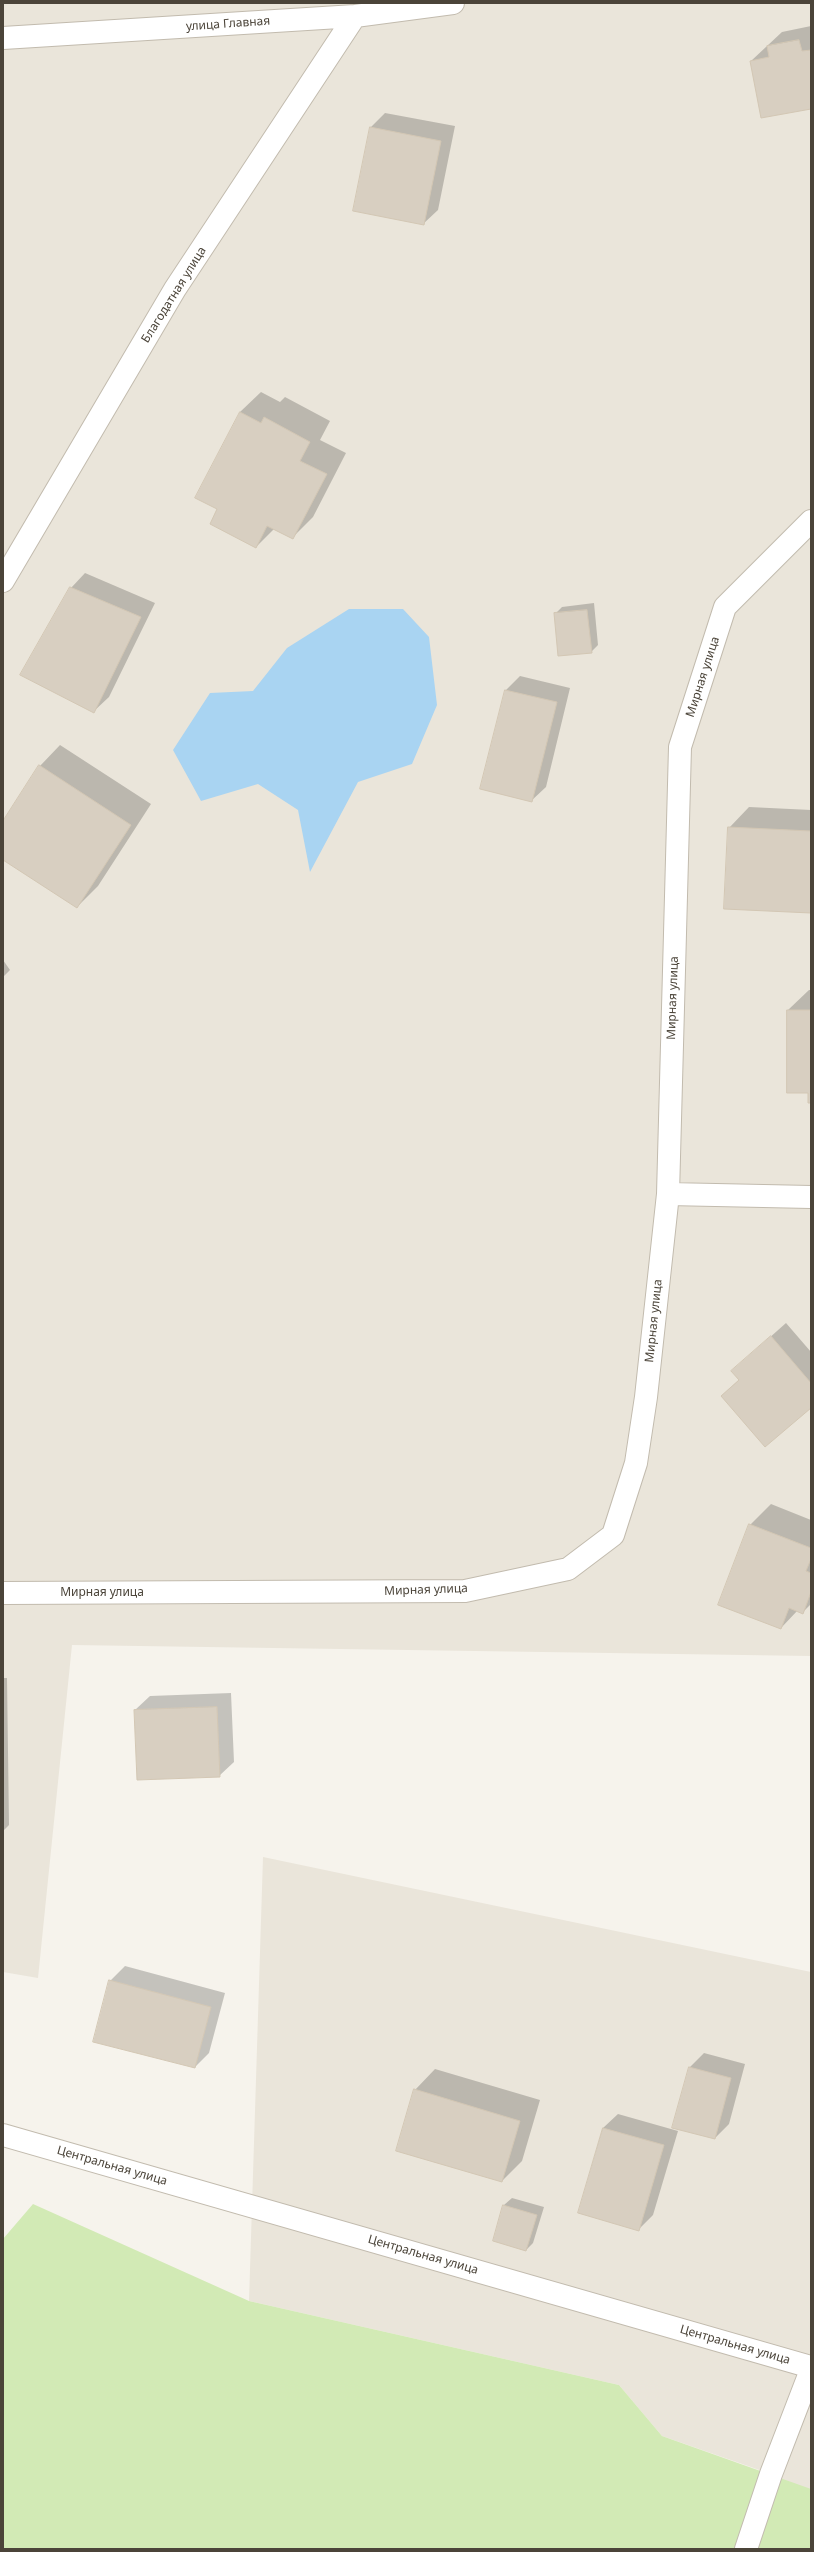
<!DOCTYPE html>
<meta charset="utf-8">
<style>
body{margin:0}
#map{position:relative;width:814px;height:2552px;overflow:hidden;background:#f6f3ec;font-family:"Noto Sans",sans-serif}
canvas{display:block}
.frame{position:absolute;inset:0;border:4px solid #4b4439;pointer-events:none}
</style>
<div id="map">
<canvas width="814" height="2552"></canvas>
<div class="frame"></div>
</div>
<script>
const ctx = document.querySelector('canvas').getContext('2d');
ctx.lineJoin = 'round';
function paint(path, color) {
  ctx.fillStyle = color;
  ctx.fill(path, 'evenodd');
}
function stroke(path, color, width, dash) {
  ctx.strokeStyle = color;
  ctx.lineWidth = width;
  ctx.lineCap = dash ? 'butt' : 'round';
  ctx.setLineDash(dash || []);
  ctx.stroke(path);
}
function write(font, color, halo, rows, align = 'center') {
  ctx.font = font + ' "Noto Sans",sans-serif';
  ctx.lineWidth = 3.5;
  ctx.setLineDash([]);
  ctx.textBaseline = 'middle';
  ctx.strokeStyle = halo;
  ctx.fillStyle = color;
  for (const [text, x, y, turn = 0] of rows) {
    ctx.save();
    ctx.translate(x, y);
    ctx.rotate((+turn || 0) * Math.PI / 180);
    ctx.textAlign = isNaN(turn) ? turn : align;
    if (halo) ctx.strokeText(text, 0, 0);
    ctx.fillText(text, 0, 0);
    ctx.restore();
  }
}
paint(new Path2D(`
 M3 3H811V1656L72 1645 38 1978 3 1972Z
 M263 1857 811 1972V2549L771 2474 662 2436 619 2385 249 2301Z`), '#eae5da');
paint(new Path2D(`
 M33 2204 249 2301 619 2385 662 2436 811 2489V2549H3V2239Z`), '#d2eab5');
paint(new Path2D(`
 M349 609H403L429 637 437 705 412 764 358 782 310 872 298 810 258 784 201 801 173 750 210 693 253 691 287 648Z`), '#a9d4f2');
paint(new Path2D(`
 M811 26V108L751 61 782 32Z
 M385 113 455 126 438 210 423 224 371 127Z
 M261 392 280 402 285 397 330 421 320 440 346 453 313 517 292 538 274 529 256 547 219 509 240 412Z
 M85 573 155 603 109 697 94 711 71 588Z
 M594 603 598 645 591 652 555 614 562 607Z
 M520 676 570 688 546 787 531 801 481 789 506 690Z
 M60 745 151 804 98 886 77 907 3 859V822L40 766Z
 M749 807 811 810V912L729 828Z
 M3 960 10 970 3 977Z
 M809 990H811V1102L788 1010Z
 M786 1323 811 1352V1407L722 1396 740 1379 732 1371Z
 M771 1504 811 1520V1604L803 1612 798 1610 781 1628 750 1525Z
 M3 1678H7L9 1825 3 1831Z
 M231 1693 234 1762 219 1776 135 1710 150 1696Z
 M125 1966 225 1993 209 2053 195 2067 110 1981Z
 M704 2053 745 2064 729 2124 715 2138 689 2068Z
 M435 2069 540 2100 522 2161 502 2181 415 2090Z
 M618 2114 678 2131 653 2215 639 2229 579 2212 603 2128Z
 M512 2198 544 2207 533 2243 526 2250 504 2205Z`), '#0003');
const building = new Path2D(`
 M799 40 802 51 811 50V109L761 118 750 61 769 57 767 46Z
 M370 127 441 141 424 225 353 211Z
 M240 412 261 423 264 417 310 442 300 461 327 474 293 539 267 526 256 548 210 524 217 509 195 498Z
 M70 587 141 617 94 713 20 675Z
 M587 610 592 653 558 656 554 613Z
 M505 690 557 702 532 802 480 789Z
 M39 765 131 825 77 908 3 860V821Z
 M728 827 811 831V913L724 909Z
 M787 1010H811V1103H808V1093H787Z
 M771 1336 811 1383V1408L765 1447 721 1396 739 1380 731 1371Z
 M749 1524 811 1548V1559L806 1571 811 1573V1592L803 1614 789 1608 781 1629 718 1605Z
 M217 1707 220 1777 137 1780 134 1710Z
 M109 1980 211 2007 195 2068 93 2042Z
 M689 2067 731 2078 715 2139 672 2128Z
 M414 2089 520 2121 502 2182 396 2151Z
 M603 2128 664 2145 639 2231 578 2213Z
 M503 2205 537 2215 526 2251 493 2241Z`);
paint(building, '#d8cfc1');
stroke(building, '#d3c7b4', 1);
const minor = new Path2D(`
 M3 38 355 16 453 3
 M3 581 175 289 355 16
 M668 1194 811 1197
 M3 1593 465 1591 568 1569 613 1535 636 1463 646 1397 668 1194 680 747 725 607 811 521
 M3 2135 811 2367
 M746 2549 771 2474 811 2370`);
stroke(minor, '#c2bbae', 24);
stroke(minor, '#fff', 22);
write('12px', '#4b4439', '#fff', [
 ["улица Главная",228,24,-4],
 ["Благодатная улица",174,295,-58],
 ["Мирная улица",703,677,-72],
 ["Мирная улица",673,998,-88],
 ["Мирная улица",654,1321,-84],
 ["Мирная улица",426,1590,-2],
 ["Мирная улица",102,1593],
 ["Центральная улица",112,2166,16],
 ["Центральная улица",423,2255,16],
 ["Центральная улица",735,2345,16]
]);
</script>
